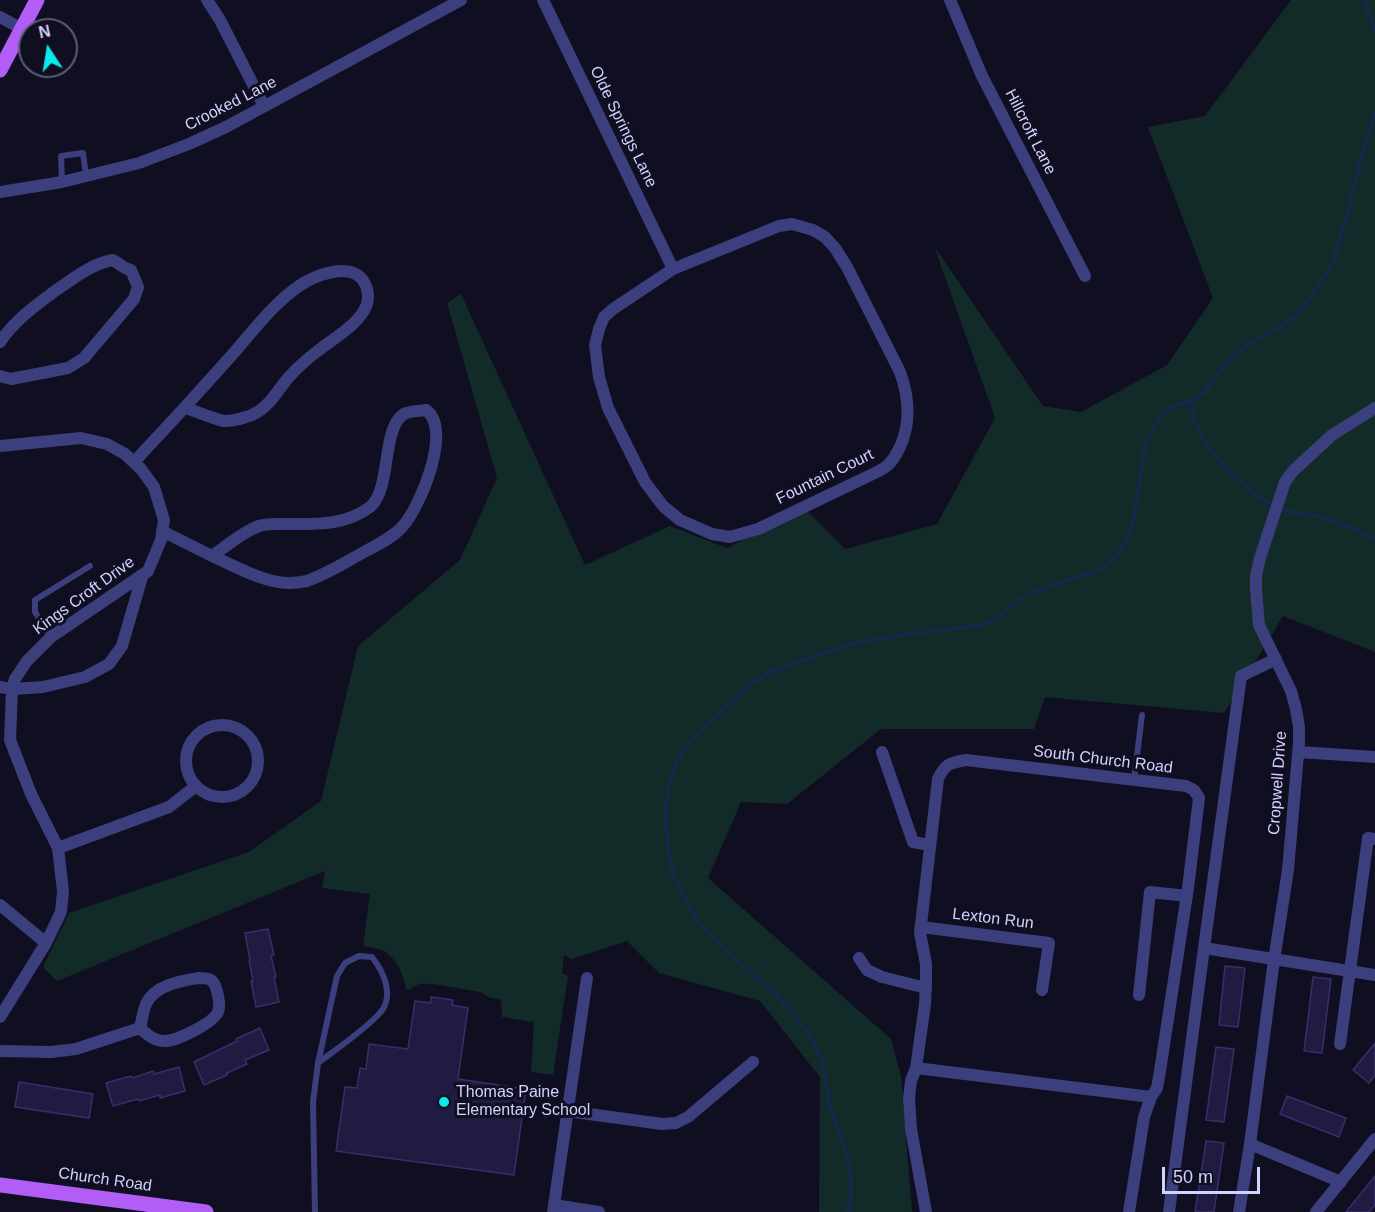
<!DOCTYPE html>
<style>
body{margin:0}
#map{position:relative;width:1375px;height:1212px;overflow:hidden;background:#100e21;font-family:Helvetica,sans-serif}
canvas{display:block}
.north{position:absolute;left:18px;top:18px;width:60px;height:60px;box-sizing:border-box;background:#100e21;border:2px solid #5e5c79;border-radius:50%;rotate:348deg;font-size:16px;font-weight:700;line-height:24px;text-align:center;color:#d3d1fd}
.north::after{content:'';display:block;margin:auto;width:21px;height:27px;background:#0de8ed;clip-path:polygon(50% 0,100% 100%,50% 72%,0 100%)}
.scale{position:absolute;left:1162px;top:1167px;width:98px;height:27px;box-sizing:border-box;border:3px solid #d3d1fd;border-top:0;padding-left:8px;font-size:18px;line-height:21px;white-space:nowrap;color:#d3d1fd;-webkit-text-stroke:4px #100e21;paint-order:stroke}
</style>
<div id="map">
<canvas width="1375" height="1212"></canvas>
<div class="north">N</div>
<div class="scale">50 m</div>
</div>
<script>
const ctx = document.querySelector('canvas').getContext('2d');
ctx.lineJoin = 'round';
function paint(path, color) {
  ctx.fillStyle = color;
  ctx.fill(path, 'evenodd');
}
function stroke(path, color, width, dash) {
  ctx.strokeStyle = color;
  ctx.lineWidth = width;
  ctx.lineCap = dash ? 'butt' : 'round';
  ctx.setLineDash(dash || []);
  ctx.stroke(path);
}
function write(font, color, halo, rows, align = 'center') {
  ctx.font = font + ' Helvetica,sans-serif';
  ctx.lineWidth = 6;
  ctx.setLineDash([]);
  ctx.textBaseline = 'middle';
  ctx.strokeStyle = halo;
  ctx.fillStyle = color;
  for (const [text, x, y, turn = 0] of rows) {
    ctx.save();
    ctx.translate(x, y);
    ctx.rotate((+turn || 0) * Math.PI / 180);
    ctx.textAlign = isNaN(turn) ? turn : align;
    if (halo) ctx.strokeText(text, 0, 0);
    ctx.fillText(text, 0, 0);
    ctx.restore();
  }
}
paint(new Path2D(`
 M1291 0H1375V652L1283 616 1224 713 1045 697 1034 729H881L787 804 741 802 708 878 891 1039 901 1076 912 1212H819L820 1077 760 1001 659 973 627 941 572 959 564 955 562 973 568 976 553 1075 531 1072 534 1022 502 1017 501 1000 488 997 481 992C466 990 432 982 419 984 414 986 411 989 406 990 405 976 395 956 382 950 376 948 369 947 363 946L370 894 322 888 325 871 57 981 43 967 69 913 249 852 321 801 358 646 460 560 497 478 447 303 461 294 585 565 670 526 727 548 805 509 845 549 937 524 995 418 934 246 1043 406 1081 412 1167 365 1213 298 1148 127 1205 116Z`), '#122b28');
stroke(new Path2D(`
 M1364 0 1375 32
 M1191 400 1192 411 1195 422 1204 441 1226 469 1259 497 1276 507 1298 514 1320 516 1375 538
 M848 1212 851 1197V1177L847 1154 830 1105 821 1057 810 1035 777 996 716 941 697 921 676 881 671 865 668 848 665 811 668 789 675 764 686 747 706 725 753 683 771 672 815 656 852 644 910 634 982 625 997 618 1022 597 1064 581 1099 571 1112 561 1122 548 1133 522 1144 451 1149 436 1158 420 1170 407 1191 400 1204 393 1226 364 1242 348 1293 319 1306 304 1331 267 1348 215 1353 187 1375 112`), '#112a47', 4);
const building = new Path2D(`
 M268 929 274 955 271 956 276 977H274L279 1002 256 1007 251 981H253L249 960H250L245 933Z
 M1225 966 1245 968 1238 1027 1219 1025Z
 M1313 977 1331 979 1322 1053 1304 1051Z
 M431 997 453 1000 452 1005 468 1008 458 1079 526 1089 514 1175 336 1151 345 1087 357 1088 360 1068 366 1069 369 1044 408 1049 415 1001 431 1003Z
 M260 1028 269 1050 245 1060 247 1064 227 1073V1075L204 1085 194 1062 237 1041 236 1039Z
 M1375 1043V1075L1369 1083 1353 1070Z
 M1216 1047 1234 1049 1224 1122 1206 1120Z
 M179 1067 185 1091 160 1098V1095L139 1101 138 1099 113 1106 106 1083 131 1076 132 1078 153 1071 154 1074Z
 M19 1082 93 1094 89 1118 15 1107Z
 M1287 1096 1346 1118 1339 1137 1280 1114Z
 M1206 1141 1224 1143 1214 1212H1195Z
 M1375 1176V1205L1369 1212H1346Z`);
paint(building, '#201c41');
stroke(building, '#362f6c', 1.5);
stroke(new Path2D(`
 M62 182 61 156 83 153 86 176
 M51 637 35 612V600L90 566
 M1134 780 1142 715
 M359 956 372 957C383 971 393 992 383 1009 381 1012 379 1014 377 1016 359 1034 338 1048 318 1063L337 976 345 963Z
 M315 1212 313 1102 318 1063`), '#3c3f7d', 6);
stroke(new Path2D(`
 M207 0 220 20 264 106
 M543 0 673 269
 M950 0 982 76 1085 276
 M0 17 22 29
 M0 192 62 182 139 163 189 144 226 127 461 0
 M792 224 813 230 825 237 835 248 847 267 900 372C909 397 911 423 900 447 897 453 894 459 889 464 886 467 881 470 877 472L758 529 730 537 712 534 680 520 663 506 645 482 608 408 599 377 595 345 599 329 604 317 613 309 673 269 779 226Z
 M0 342C15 320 35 306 55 291 74 278 91 264 113 260L125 268 131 270 138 287 134 299 84 358 68 368 11 379 0 376
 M0 446 81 438 107 444 125 454 141 469 154 487 164 520 161 540 148 571 51 637 27 661 15 679 12 689 10 740 31 794 58 848 63 891 61 912 46 943 0 1017
 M134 462C167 427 200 391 232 355 253 331 273 304 299 286 315 275 351 261 364 282 368 288 369 297 367 304 361 323 334 338 319 350 308 358 297 368 288 378 276 393 266 412 246 417 240 419 230 421 224 421 213 419 196 411 185 408
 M162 531 212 556C227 546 242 532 259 526 267 523 277 524 286 524 315 524 345 526 370 507 392 489 381 428 404 414 409 411 420 411 426 410 453 429 420 508 402 527 392 538 377 545 364 552 346 562 327 574 307 581 302 582 295 583 289 583 264 583 235 566 212 556
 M1276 659 1241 676 1204 948 1375 975
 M0 687 12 689 43 687 85 677 109 664 122 646 142 577
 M186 761a36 36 0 1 1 72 0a36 36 0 1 1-72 0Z
 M882 752 913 842 930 845
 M1299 752 1375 757
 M58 848 169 807 196 786
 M0 905 46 943
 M921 927 1049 943 1042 990
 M859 958 867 970 882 977 926 988
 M198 978C203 978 208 978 211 980 217 984 221 1005 218 1012 213 1023 177 1041 165 1041 154 1041 148 1035 140 1028 142 1020 143 1011 146 1004 155 985 180 981 198 978Z
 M1139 995 1150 892 1187 896
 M1340 1044 1368 838 1375 839
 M0 1051 51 1052 76 1049 140 1028
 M916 1068 1151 1097 1157 1088 1160 1071 1188 888 1199 798 1194 790 1186 786 966 760C949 763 945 764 938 779L920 933 926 964V984L925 1004 916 1068 911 1081 909 1098 911 1129 926 1212
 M567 1111 662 1124 676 1123 688 1117 753 1062
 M1250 1144 1341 1182
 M554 1205 599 1212
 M553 1212 587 978
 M1129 1212 1144 1117 1151 1097
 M1169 1212 1204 948
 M1239 1212 1250 1144 1274 960 1288 870 1299 743V727L1296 709 1291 691 1259 625 1256 589V575L1260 558 1285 482 1293 471 1332 435 1375 408
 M1316 1212 1375 1139`), '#3c3f7d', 12);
stroke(new Path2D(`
 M0 70 37 0
 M0 1185 206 1212`), '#b25ef6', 15);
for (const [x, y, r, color] of [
 [444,1102,6,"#0de8ed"]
]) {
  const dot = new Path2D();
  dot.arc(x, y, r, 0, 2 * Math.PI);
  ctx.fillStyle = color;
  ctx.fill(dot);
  stroke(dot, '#100e21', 2);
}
write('16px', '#d3d1fd', '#100e21', [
 ["Crooked Lane",231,104,-27],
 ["Olde Springs Lane",623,127,64],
 ["Hillcroft Lane",1030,132,63],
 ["Fountain Court",825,477,-26],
 ["Kings Croft Drive",84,596,-36],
 ["South Church Road",1103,760,7],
 ["Cropwell Drive",1278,783,-86],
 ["Lexton Run",993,919,7],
 ["Church Road",105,1180,8]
]);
write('16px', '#d3d1fd', '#100e21', [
 ["Thomas Paine",456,1093],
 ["Elementary School",456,1111]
], 'left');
</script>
